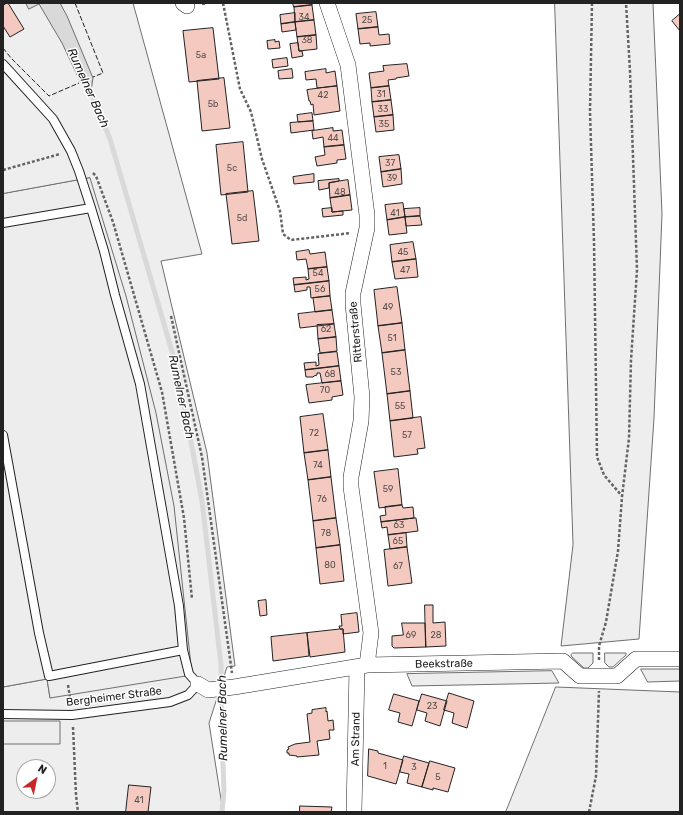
<!DOCTYPE html>
<meta charset="utf-8">
<style>
body{margin:0}
#map{position:relative;width:683px;height:815px;overflow:hidden;background:#fff;font-family:Rubik,sans-serif}
canvas{display:block}
.frame{position:absolute;inset:0;border:4px solid #222;pointer-events:none}
.north{position:absolute;left:16px;top:759px;width:40px;height:40px;box-sizing:border-box;background:#fff;border:1px solid #a7a7a7;border-radius:50%;rotate:33deg;font-size:11px;font-weight:700;line-height:16px;text-align:center;color:#222}
.north::after{content:'';display:block;margin:auto;width:14px;height:18px;background:#c62828;clip-path:polygon(50% 0,100% 100%,50% 72%,0 100%)}
</style>
<div id="map">
<canvas width="683" height="815"></canvas>
<div class="frame"></div>
<div class="north">N</div>
</div>
<script>
const ctx = document.querySelector('canvas').getContext('2d');
ctx.lineJoin = 'round';
function paint(path, color) {
  ctx.fillStyle = color;
  ctx.fill(path, 'evenodd');
}
function stroke(path, color, width, dash) {
  ctx.strokeStyle = color;
  ctx.lineWidth = width;
  ctx.lineCap = dash ? 'butt' : 'round';
  ctx.setLineDash(dash || []);
  ctx.stroke(path);
}
function write(font, color, halo, rows, align = 'center') {
  ctx.font = font + ' Rubik,sans-serif';
  ctx.lineWidth = 3;
  ctx.setLineDash([]);
  ctx.textBaseline = 'middle';
  ctx.strokeStyle = halo;
  ctx.fillStyle = color;
  for (const [text, x, y, turn = 0] of rows) {
    ctx.save();
    ctx.translate(x, y);
    ctx.rotate((+turn || 0) * Math.PI / 180);
    ctx.textAlign = isNaN(turn) ? turn : align;
    if (halo) ctx.strokeText(text, 0, 0);
    ctx.fillText(text, 0, 0);
    ctx.restore();
  }
}
const green = new Path2D(`
 M3 3H133L202 254 161 261 207 453 235 666 227 667 209 723 223 812H3V687L47 679 50 698 90 178 3 194ZM24 767H48V791H24Z
 M555 3H653L662 214 654 418 639 639 561 646 573 545Z
 M573 653H593V663L588 668H584L572 657 571 655Z
 M605 653H626V655L613 667H609L605 663Z
 M556 687 680 692V812H506Z`);
paint(green, '#eee');
stroke(green, '#6f6f6f', 1);
const parking = new Path2D(`
 M90 178 126 296 156 413 174 506 192 675 50 698 47 679 3 687V194Z
 M641 669H680V681L648 682Z
 M552 671 559 683 412 686 407 674Z
 M3 721H60V744H3Z`);
paint(parking, '#ededed');
stroke(parking, '#6f6f6f', 1);
const water = new Path2D(`
 M26 3H60L67 16 93 78 91 91 81 83 62 43 39 4 29 9Z`);
paint(water, '#d9d9d9');
stroke(water, '#6f6f6f', 1);
stroke(new Path2D(`
 M89 87 110 139 178 372 202 501 221 665 222 738 224 791 222 812`), '#d9d9d9', 5);
const building = new Path2D(`
 M7 3H8L24 29 10 37 3 26V6Z
 M293 3H312V5L294 7Z
 M312 5 314 20 295 22 294 7Z
 M376 12 378 27 358 29 356 14Z
 M295 13V22L281 24 280 15Z
 M680 14V31L672 21Z
 M314 20 316 35 297 37 295 22Z
 M295 22 296 30 282 32 281 24Z
 M378 27 379 35 389 34 390 44 370 46V43L360 44 358 29Z
 M213 28 219 79 189 82 183 31Z
 M316 35 317 49 299 51 297 37Z
 M275 40V42L279 41 280 48 268 49 267 41Z
 M298 43 299 51H302L303 56 292 58 290 44Z
 M287 58 288 66 273 68 272 60Z
 M407 64 409 76 396 78V79L388 80 389 86 371 88 369 73 384 71 383 66Z
 M292 69 293 78 279 79 278 71Z
 M326 69V73L335 71 337 86 317 88 316 79 306 80 305 72Z
 M224 78 230 128 202 131 197 81Z
 M337 86 340 111 314 115 313 104 311 105 310 101H309L307 90Z
 M389 86 391 100 372 102 371 88Z
 M391 100 393 115 374 117 372 102Z
 M312 113 313 121 298 122 297 115Z
 M393 115 394 130 376 132 374 117Z
 M313 121 314 130 291 133 290 123Z
 M333 128V131L342 130 344 145 324 147 323 137 313 139 312 131Z
 M243 142 248 192 221 195 216 145Z
 M344 145 346 159 337 160V163L317 166 315 157 325 155 324 147Z
 M399 155 401 169 381 172 379 157Z
 M401 169 402 184 383 187 381 172Z
 M314 174V182L294 184 293 177Z
 M339 179V181L329 183V188L319 190 318 181Z
 M348 180 350 195 330 198 329 183Z
 M253 191 259 241 232 244 226 194Z
 M350 195 352 210 332 212 330 198Z
 M403 203 405 217 387 220 385 205Z
 M332 208V212L343 211V215L323 217 322 209Z
 M420 208V216L405 217 404 209Z
 M420 216 422 225 406 226 405 217Z
 M405 217 407 233 389 235 387 220Z
 M413 242 416 259 392 262 390 245Z
 M309 250 310 254 325 252 327 267 308 269 306 259 297 260 296 252Z
 M416 259 418 277 395 279 392 262Z
 M327 267 329 281 294 285 293 278 306 277V280L309 279 308 269Z
 M329 281 330 296 311 298 310 287H307V290L295 292 294 285Z
 M397 287 402 323 378 326 374 290Z
 M330 296 332 310 315 312 313 298Z
 M332 310 334 324 300 328 298 314Z
 M402 323 405 350 382 353 378 326Z
 M334 324 336 337 318 339 317 325Z
 M336 337 337 351 320 353 318 339Z
 M405 350 410 391 387 394 382 353Z
 M337 352 339 366 305 370 304 363 316 362V366L319 365 318 354Z
 M339 366 341 381 322 383 320 373H317V375L314 376 313 377H306L305 370Z
 M341 381 343 395 332 397V400L309 403 306 385Z
 M410 391 413 418 390 421 387 394Z
 M323 414 328 450 304 453 300 417Z
 M421 417 425 448 417 449 418 454 394 457 390 421Z
 M328 450 331 477 308 480 304 453Z
 M398 469 402 505 379 508 374 472Z
 M331 477 336 518 313 521 308 480Z
 M402 505 403 508 413 507 414 518 381 522 380 516 386 515 385 507Z
 M336 518 340 545 316 548 313 521Z
 M414 518H416L418 531 388 535 387 527 382 528 381 522Z
 M406 533 407 547 390 549 388 535Z
 M340 545 344 581 320 584 316 548Z
 M407 547 412 583 388 586 384 550Z
 M266 600 267 615 260 616 258 601Z
 M425 605H433V623L445 622 446 646 426 647Z
 M357 613 359 632 343 634V629H340L339 626H342L341 615Z
 M402 623H425L426 647 394 648 392 646V636L403 635Z
 M340 629H343L345 652 310 657 307 633Z
 M307 633 309 656 273 661 271 637Z
 M449 693 474 701 467 728 452 723 454 713 444 710Z
 M394 694 419 701 412 726 398 722 400 713 389 710Z
 M422 694 447 701 440 726 425 721 427 713 417 710Z
 M326 708V712L327 711 328 721 333 720 334 730H329L330 739 317 741 319 755 297 757V756L289 755V753H287V750L289 749 288 747 295 744 310 742 307 714 312 713V710Z
 M369 749 378 751V753L403 760 396 784 368 776Z
 M404 756 429 763 422 787 407 783 409 774 400 772Z
 M430 761 455 768 448 792 433 788V790L422 787Z
 M129 785 151 787 148 812H126Z
 M300 806 332 807 331 812H300Z`);
paint(building, '#f3c9c0');
stroke(building, '#222', 1);
const lane = new Path2D(`
 M3 64 53 119 71 151 79 171 91 208 104 251 115 295 140 384 179 606 183 650 189 674 198 684 188 695 170 702 72 715 3 714
 M3 223 91 208
 M3 435 39 633 49 676 183 650`);
const street = new Path2D(`
 M183 3 187 6
 M327 3 348 65 367 215V228L353 293V304L362 397 361 421 351 477V487L371 633 367 665
 M198 684 208 690 234 687 367 665 563 661 580 676H617L636 659H680
 M354 812 357 667`);
stroke(lane, '#222', 10);
stroke(street, '#222', 16);
stroke(new Path2D(`
 M223 3 240 89 251 112 262 159 280 211 283 234 291 240 351 233
 M592 3 590 112 594 242 597 457 604 475 622 496
 M202 4 207 3
 M3 170 60 154
 M93 173 96 176 113 222 162 392 184 518 192 599
 M171 316 202 457 232 673
 M599 660V646L606 622 618 551 622 497 629 438 631 360 637 270 630 71 626 3
 M68 685 71 704
 M73 727 76 795 78 812
 M589 812 596 776 599 691`), '#646464', 2.5, [3, 2]);
stroke(lane, '#fff', 8);
stroke(street, '#fff', 15);
stroke(new Path2D(`
 M75 3 103 73 93 77
 M3 48 11 58 49 96 79 83`), '#222', 1, [5, 2]);
write('9px', '#564c4a', null, [
 ["34",304,17],
 ["25",367,20],
 ["38",307,40],
 ["5a",201,55],
 ["31",381,94],
 ["42",323,95],
 ["5b",213,104],
 ["33",383,109],
 ["35",384,124],
 ["44",333,138],
 ["37",390,163],
 ["5c",232,168],
 ["39",392,178],
 ["48",340,192],
 ["41",395,213],
 ["5d",242,218],
 ["45",403,252],
 ["47",405,270],
 ["54",318,273],
 ["56",320,289],
 ["49",388,307],
 ["62",326,329],
 ["51",392,338],
 ["53",396,372],
 ["68",330,374],
 ["70",325,390],
 ["55",400,406],
 ["72",314,433],
 ["57",407,435],
 ["74",318,465],
 ["59",388,489],
 ["76",322,499],
 ["63",399,525],
 ["78",326,533],
 ["65",398,541],
 ["80",330,565],
 ["67",398,566],
 ["69",411,635],
 ["28",436,635],
 ["23",432,706],
 ["1",385,766],
 ["3",414,767],
 ["5",438,777],
 ["41",139,800]
]);
write('11px', '#222', '#fff', [
 ["Ritterstraße",356,332,-95],
 ["Beekstraße",444,664,-1],
 ["Bergheimer Straße",114,697,-7],
 ["Am Strand",356,739,-89]
]);
write('italic 12px', '#222', '#fff', [
 ["Rumelner Bach",88,88,66],
 ["Rumelner Bach",181,397,78],
 ["Rumelner Bach",223,718,-91]
]);
</script>
